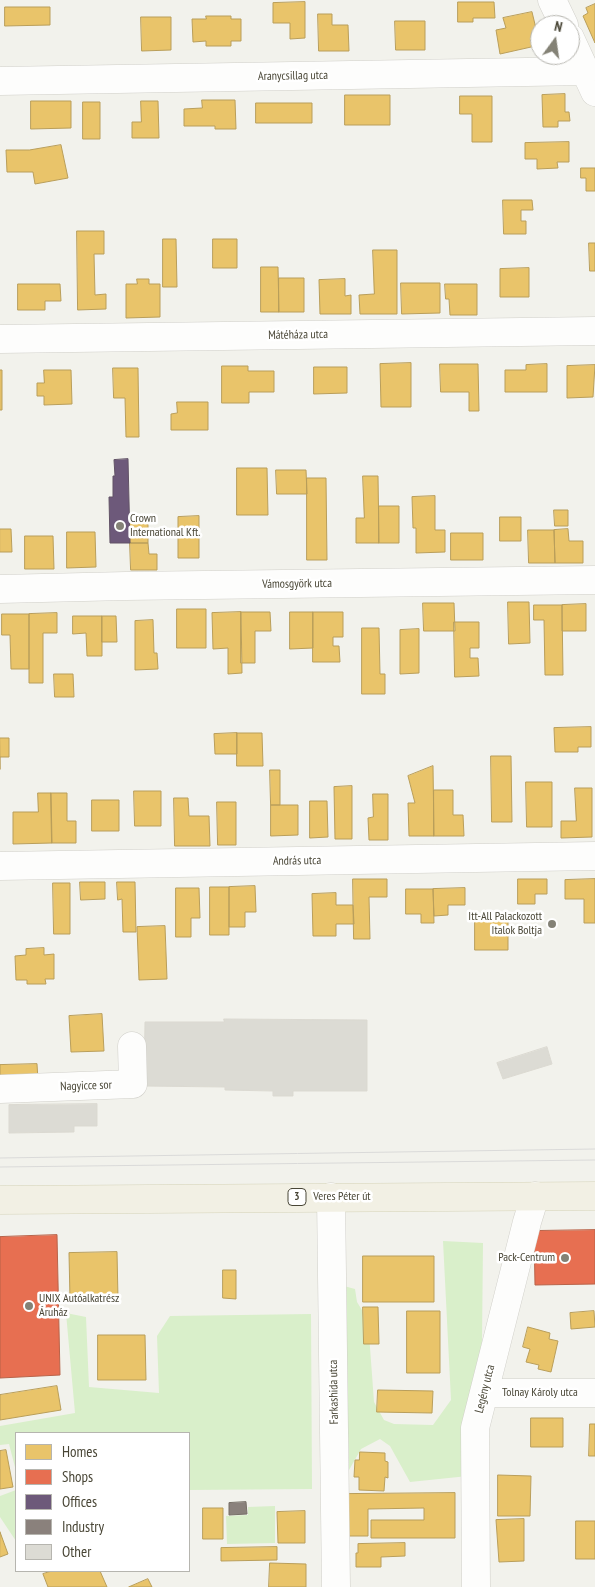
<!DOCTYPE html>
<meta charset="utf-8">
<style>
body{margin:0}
#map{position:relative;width:595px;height:1587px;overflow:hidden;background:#f2f2ec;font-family:"PT Sans Narrow",sans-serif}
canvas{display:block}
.legend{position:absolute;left:15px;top:1432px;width:175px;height:140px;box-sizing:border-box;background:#fff;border:1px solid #b6b5af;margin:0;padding:6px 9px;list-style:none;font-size:15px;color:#494636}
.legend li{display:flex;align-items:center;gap:10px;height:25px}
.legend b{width:25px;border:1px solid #b6b5af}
.north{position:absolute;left:530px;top:15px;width:50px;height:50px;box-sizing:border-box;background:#fff;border:1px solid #b6b5af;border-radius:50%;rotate:14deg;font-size:14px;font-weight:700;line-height:20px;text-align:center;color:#494636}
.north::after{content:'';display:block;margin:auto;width:18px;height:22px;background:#848276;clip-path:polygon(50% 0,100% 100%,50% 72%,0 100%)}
</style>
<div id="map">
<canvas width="595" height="1587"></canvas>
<ul class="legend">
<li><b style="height:14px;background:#e9c46a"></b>Homes</li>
<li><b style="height:14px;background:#e76f51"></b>Shops</li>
<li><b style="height:14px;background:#6d597a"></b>Offices</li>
<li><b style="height:14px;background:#8a817c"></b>Industry</li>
<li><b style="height:14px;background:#dcdbd4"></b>Other</li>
</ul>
<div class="north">N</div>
</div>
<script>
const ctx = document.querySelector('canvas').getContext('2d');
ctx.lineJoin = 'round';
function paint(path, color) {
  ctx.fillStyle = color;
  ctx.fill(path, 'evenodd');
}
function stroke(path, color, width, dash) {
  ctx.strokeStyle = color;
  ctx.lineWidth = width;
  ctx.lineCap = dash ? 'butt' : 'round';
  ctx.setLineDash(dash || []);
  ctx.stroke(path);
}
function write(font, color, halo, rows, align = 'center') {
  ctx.font = font + ' "PT Sans Narrow",sans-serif';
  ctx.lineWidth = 5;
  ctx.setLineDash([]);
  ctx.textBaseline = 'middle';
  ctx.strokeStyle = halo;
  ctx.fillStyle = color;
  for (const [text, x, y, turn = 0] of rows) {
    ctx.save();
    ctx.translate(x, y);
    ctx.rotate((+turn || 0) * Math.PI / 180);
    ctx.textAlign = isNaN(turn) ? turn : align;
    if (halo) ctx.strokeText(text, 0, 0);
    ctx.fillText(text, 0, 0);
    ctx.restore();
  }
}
paint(new Path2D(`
 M443 1241 483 1243 482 1341 468 1476 410 1482 390 1446 380 1439 361 1449 349 1470 344 1286 355 1289 357 1302 368 1320 374 1402 384 1420 394 1424 433 1425 451 1400Z
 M66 1313 86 1317 89 1387 159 1393 157 1336 170 1316 311 1314 312 1489 189 1490V1433H16V1471L9 1444 0 1445V1426L75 1413Z
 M16 1490V1541L0 1517V1496Z
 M275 1506V1543L227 1544 226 1516 248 1515V1507Z`), '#d9efca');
const homes = new Path2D(`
 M305 2V38L290 39V23H273V3Z
 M458 2H494L495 18H473V22H458Z
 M595 4V43L583 16 588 13 586 8Z
 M5 7H50V25L5 26Z
 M532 12 540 45 500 54 496 30 506 28 503 18Z
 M318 14H332V25H348L349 51H319Z
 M206 16H231V19H241V41H231V46H206V41L193 42 192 19H206Z
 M141 17H171V50L142 51Z
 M395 21H425V50H396Z
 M565 94V112H569L570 121H558V127H543L542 95Z
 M345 95H390V125H345Z
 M460 96H492V142H472V114H460Z
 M202 100H235L236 129H215V126H184V109L202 108Z
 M31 101H71V128L31 129Z
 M141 101H158L159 138H132V122H141Z
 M83 102H100V139H83Z
 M256 103H312V123H256Z
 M569 142V162H557L558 168 537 169V159H525V143Z
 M61 145 68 178 35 184 33 172H7L6 150H29Z
 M581 168H595V191H586V178H581Z
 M503 200H532L533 210H521V221H526V234H504Z
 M77 231H104V254H94L95 295 106 294V309L78 310Z
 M163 239H176L177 287H163Z
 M213 239H237V268H213Z
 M589 243H595V271H590Z
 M373 250H397V314H360L359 295 374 294Z
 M261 267H278L279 312H261Z
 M529 268V297H500V269Z
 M279 278H304V312H279Z
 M137 279H149V284H160V317L126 318V284H137Z
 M345 279V296L351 295V314H320L319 280Z
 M401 283H440V313L402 314Z
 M18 284H60L61 301H45V310H18Z
 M445 284H477V315H450L449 299H446Z
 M411 363V407H381L380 364Z
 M440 364H478L479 411H469V392H441Z
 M547 364V392H505V370H526V365Z
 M595 365 593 397 567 398V366Z
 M222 366H248V371H274V392H249V403H222Z
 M314 367H347V393L314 394Z
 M113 368H138L139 437H126L125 398H114Z
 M0 370H2V410H0Z
 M44 370H71L72 404 44 405V396H37V383H44Z
 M177 402H208V430H171V414L177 413Z
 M237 468H267L268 515H237Z
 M276 470H306L307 494H277Z
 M363 476H378L379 543H356V518H364Z
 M307 478H326L327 560H307Z
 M435 496V530H445V552L416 553V528H413L412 497Z
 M379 506H399V543H379Z
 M554 510H568V526H555Z
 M130 515H148V543H130Z
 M199 516V558H178V517Z
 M500 517H521V541H500Z
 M0 529H11L12 552H0Z
 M568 529 569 541H583V563H555L554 530Z
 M528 530H554L555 563H529Z
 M67 532H95L96 567 67 568Z
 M451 533H483V560H451Z
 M25 536H53L54 569H25Z
 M130 543H148L149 554H157V570H131Z
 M508 602H529L530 643 509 644Z
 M423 603H454L455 631H424Z
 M586 604V631H562V605Z
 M534 605H562L563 675H545L544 620H534Z
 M177 609H206V648H177Z
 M241 612 242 673 228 674V648L213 649 212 613Z
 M241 612H270L271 631H255V663H241Z
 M290 612H313V648L290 649Z
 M313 612H343V637H333V646H339L340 662H313Z
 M57 613V633H43V683H29V614Z
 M2 614H29V669H11L10 635H2Z
 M73 616H102V656H87L86 633 73 634Z
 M102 616H116L117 642H102Z
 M153 620 154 653H157L158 669 135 670V621Z
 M454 622H479V648H470V658H478L479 676 455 677Z
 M362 628H379L380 674H385V694H362Z
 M419 629V673L400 674V630Z
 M54 674H73L74 697H55Z
 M591 727V747H578V752H555L554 728Z
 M237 733V754H215L214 734Z
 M237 733H262L263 766H237Z
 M0 738H9V757H0V769Z
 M491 756H511L512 822H492Z
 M433 766 434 836H409L408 803H415L408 776Z
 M270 770H280V805H271Z
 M526 782H552V827H527Z
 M352 786V839H335L334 787Z
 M575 788H592V837L561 838V821H576Z
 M434 790H453V815H463L464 836H434Z
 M134 791H161V826H135Z
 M38 793H51L52 843 13 844V812H38Z
 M51 793H67V821H76V843H52Z
 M373 794H388V840H369L368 818 373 817Z
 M174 798H188L189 816H209L210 846H175Z
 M92 800H119V831H92Z
 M310 801H327L328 837 310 838Z
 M217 802H236V845H218Z
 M271 805H298V835L271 836Z
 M353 879H387V897H369L370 939H354Z
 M518 879H547V894H535V904H518Z
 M595 879V923H584V899H565V880Z
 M80 882H105V899L81 900Z
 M117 882H135L136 932H123L122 899 118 900Z
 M53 883H70V934H54Z
 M255 886 256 912H245V927H229V887Z
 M210 887H229V935H210Z
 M176 888H199L200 918H191V937H176Z
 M465 888V905H448V915L434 916 433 889Z
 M406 889H433L434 923H421V914H406Z
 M336 893V905H353L354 924H336V936H313L312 894Z
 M475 916H508V950H475Z
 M165 926 167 979 139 980 137 927Z
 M44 948V955L54 954V979H45L46 984H27V980H16L15 956 26 955V949Z
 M102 1014 104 1051 71 1052 69 1016Z
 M37 1064 38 1080 0 1082V1065Z
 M117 1252 118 1299H70L69 1253Z
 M363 1256H434V1302H363Z
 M223 1270H236V1299L223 1298Z
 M363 1307H378L379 1344H364Z
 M407 1311H440V1373H407Z
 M594 1311 595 1327 571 1329 570 1313Z
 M528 1327 550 1333 549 1339 558 1341 551 1372 538 1369 539 1365 526 1362 530 1349 523 1347Z
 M98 1335H145L146 1380H98Z
 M57 1386 61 1410 0 1420V1395Z
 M378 1390 433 1391 432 1413 377 1412Z
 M531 1418H563V1447H531Z
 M590 1424H595V1456H589Z
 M6 1450 13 1487 0 1489V1451Z
 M360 1452 385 1453V1461L388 1462V1478L385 1477 384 1491 359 1490V1477H354L355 1460H359Z
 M498 1475 531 1476 530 1516H498Z
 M455 1493V1538H371V1520H424V1508L368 1509V1536H347V1494Z
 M203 1508H223V1539H203Z
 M305 1511V1543H278L277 1512Z
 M524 1519V1561L499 1562 496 1520Z
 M576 1521H595V1559H576Z
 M0 1532 8 1554 0 1557Z
 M405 1543V1556L381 1557V1567H356V1553H358V1544Z
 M277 1547V1560L221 1561V1548Z
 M270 1563 306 1564V1587H269Z
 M52 1571H100L107 1587H48L43 1574Z
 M148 1579 152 1587H129Z`);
paint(homes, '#e9c46a');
stroke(homes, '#b99e5a', 1);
const shops = new Path2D(`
 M595 1230V1284L535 1285 534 1231Z
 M57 1235 60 1375 0 1378V1237Z`);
paint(shops, '#e76f51');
stroke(shops, '#b86349', 1);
const offices = new Path2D(`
 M128 459 130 543H110L109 497H113V476H115L114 460Z`);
paint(offices, '#6d597a');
stroke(offices, '#625366', 1);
const industry = new Path2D(`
 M246 1502 247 1514 229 1515V1503Z`);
paint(industry, '#8a817c');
stroke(industry, '#766f67', 1);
const building = new Path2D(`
 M224 1019 367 1020V1091H293V1096H273V1091L225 1090V1087L144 1086 145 1022H224Z
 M547 1047 552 1064 503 1079 497 1063Z
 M97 1104V1126H74V1132L9 1133V1105Z`);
paint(building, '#dcdbd4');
stroke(building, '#dbd9d1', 1);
const minor = new Path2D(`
 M552 0 564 25
 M570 38 595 92
 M0 81 585 71
 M0 339 595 331
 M0 589 126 586 595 580
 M0 866 595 856
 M0 1089 133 1084 132 1046
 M331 1197 336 1587
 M484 1393H595
 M476 1587 475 1428 527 1222 535 1196`);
const major = new Path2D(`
 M0 1200 595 1196`);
stroke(minor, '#d0cfc9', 29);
stroke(major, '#d5d3b8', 29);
stroke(minor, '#fdfdfc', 28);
stroke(major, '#f2f0e4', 28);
stroke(new Path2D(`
 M0 1158 595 1149
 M0 1167 595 1160`), '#dadad9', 1);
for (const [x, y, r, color] of [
 [120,526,5,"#848276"],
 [552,924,5,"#848276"],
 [565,1258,5,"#848276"],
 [29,1306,5,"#848276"]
]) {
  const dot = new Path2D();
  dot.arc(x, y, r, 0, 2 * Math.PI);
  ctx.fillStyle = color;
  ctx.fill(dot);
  stroke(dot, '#fff', 2);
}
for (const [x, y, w] of [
 [297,1197,18]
]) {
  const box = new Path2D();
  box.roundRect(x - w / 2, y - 8.5, w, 17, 4);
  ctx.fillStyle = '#fff';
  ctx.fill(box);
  stroke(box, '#494636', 1);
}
write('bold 11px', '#494636', null, [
 ["3",297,1197]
]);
write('12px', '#494636', '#fff', [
 ["Aranycsillag utca",293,76,-1],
 ["Mátéháza utca",298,335,-1],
 ["Vámosgyörk utca",297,584,-1],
 ["András utca",297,861,-1],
 ["Nagyicce sor",86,1086,-2],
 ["Veres Péter út",342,1197],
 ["Legény utca",485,1389,-76],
 ["Farkashida utca",334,1392,-91],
 ["Tolnay Károly utca",540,1393]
]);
write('12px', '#494636', '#fff', [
 ["Crown",130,519],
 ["International Kft.",130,533],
 ["Itt-All Palackozott",542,917,"right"],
 ["Italok Boltja",542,931,"right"],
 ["Pack-Centrum",555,1258,"right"],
 ["UNIX Autóalkatrész",39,1299],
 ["Áruház",39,1313]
], 'left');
</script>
